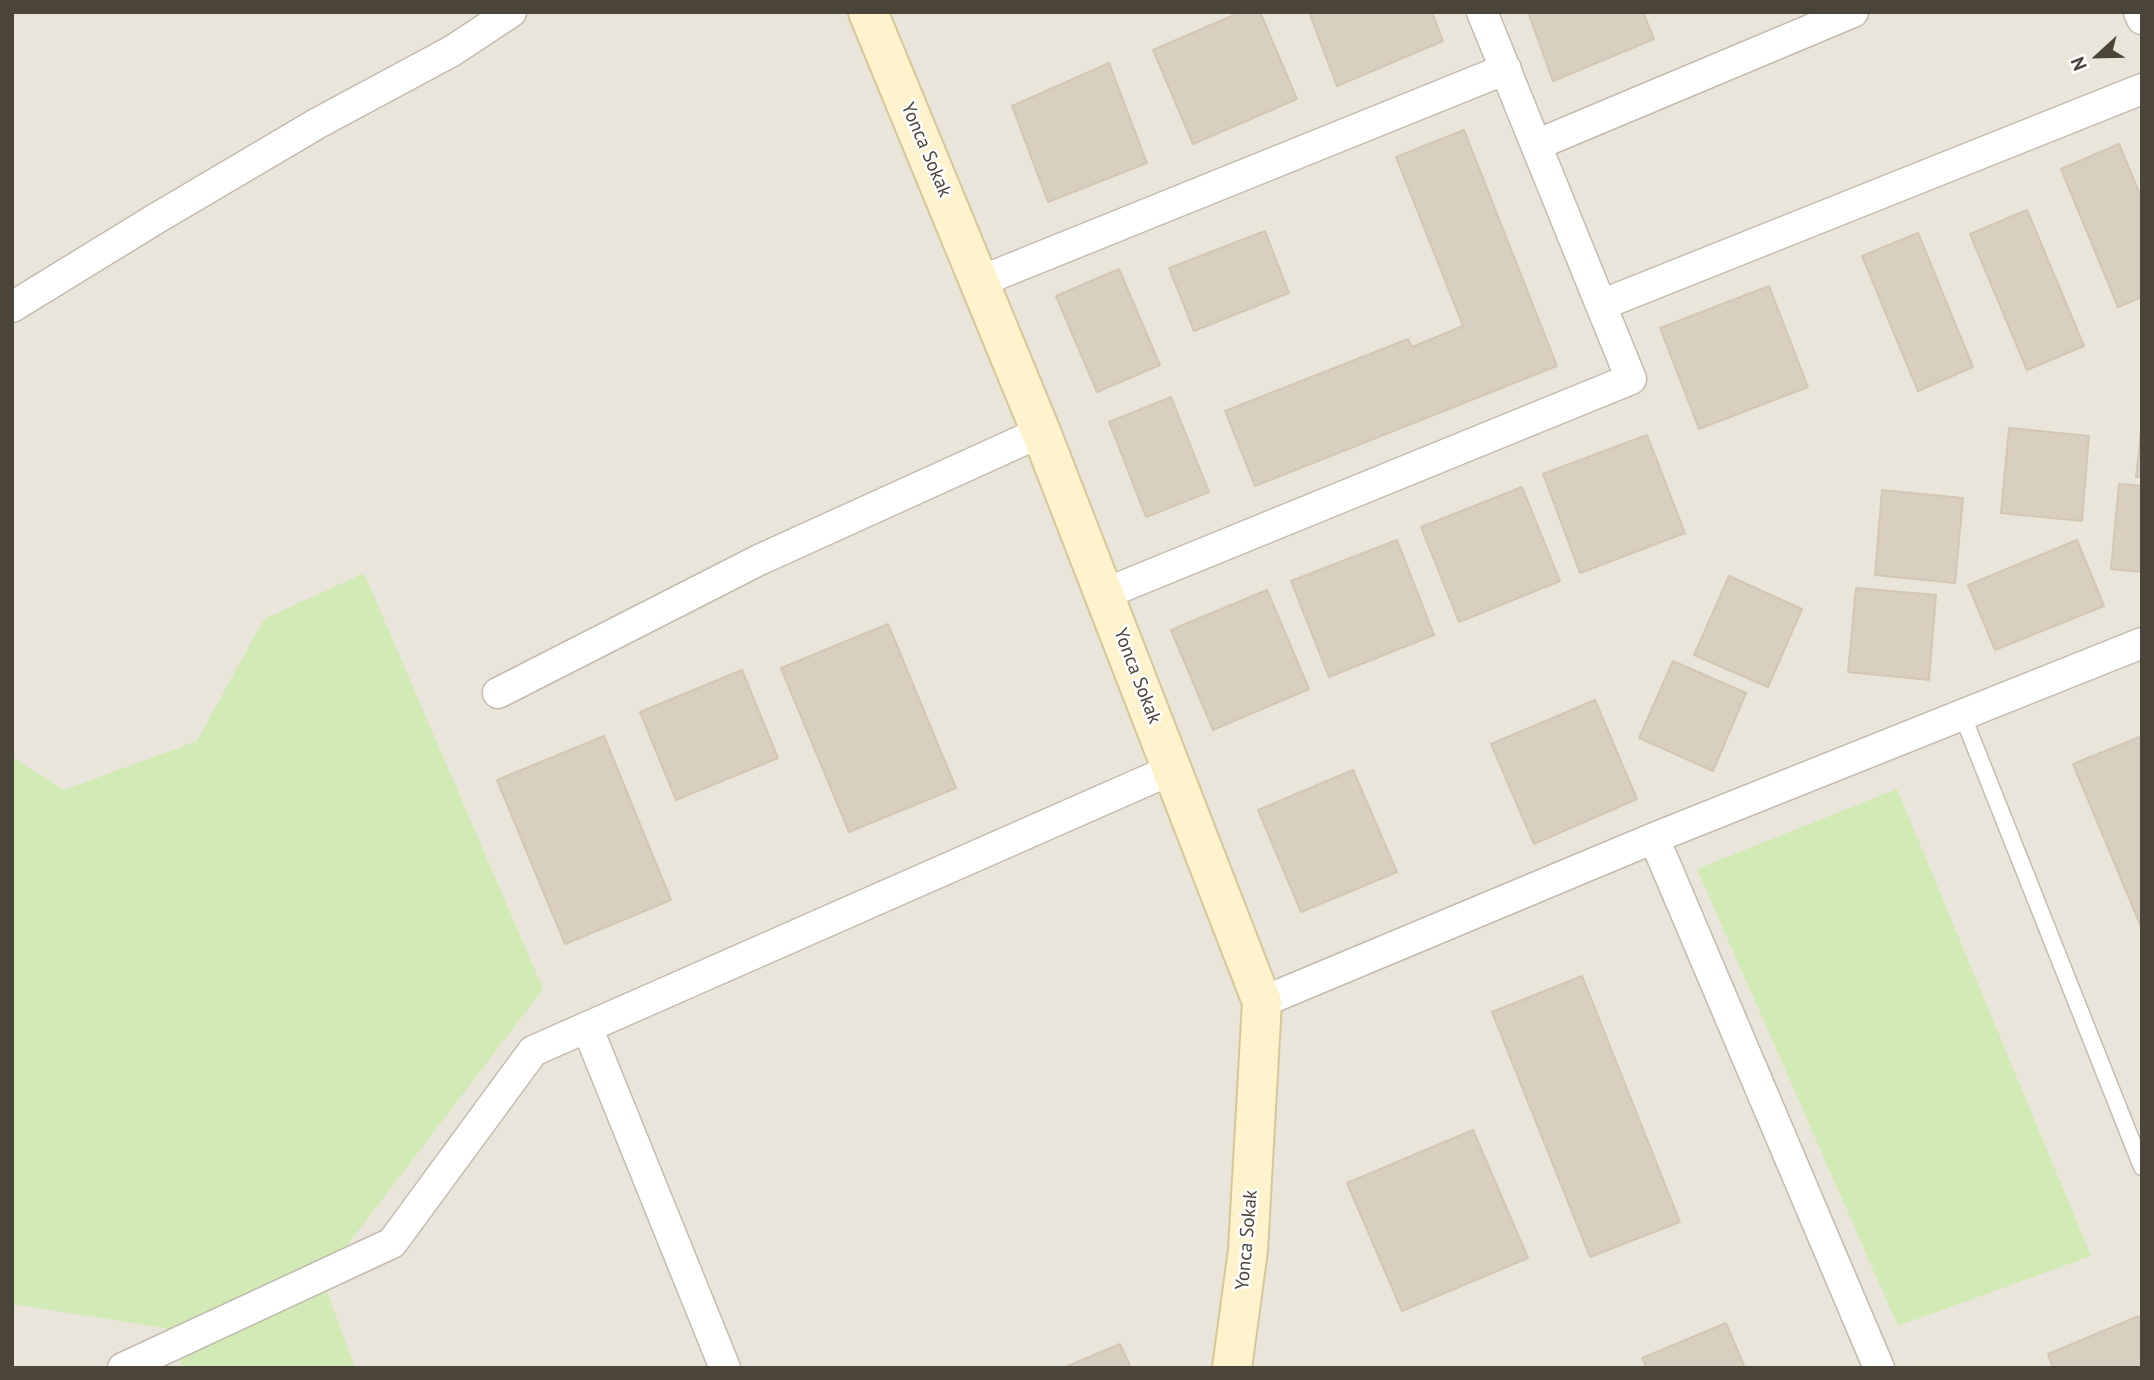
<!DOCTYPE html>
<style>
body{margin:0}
#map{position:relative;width:2154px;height:1380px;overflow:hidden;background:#f6f3ec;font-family:"PT Sans",sans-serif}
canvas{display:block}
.frame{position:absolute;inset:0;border:14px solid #4b4439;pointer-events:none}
.north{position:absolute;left:2063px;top:21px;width:70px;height:70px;-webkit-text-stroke:5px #fff;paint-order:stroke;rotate:248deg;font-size:19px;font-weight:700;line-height:28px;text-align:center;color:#4b4439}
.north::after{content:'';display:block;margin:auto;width:24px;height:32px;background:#4b4439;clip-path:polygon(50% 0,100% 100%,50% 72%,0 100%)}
</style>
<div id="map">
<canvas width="2154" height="1380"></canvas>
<div class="frame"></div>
<div class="north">N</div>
</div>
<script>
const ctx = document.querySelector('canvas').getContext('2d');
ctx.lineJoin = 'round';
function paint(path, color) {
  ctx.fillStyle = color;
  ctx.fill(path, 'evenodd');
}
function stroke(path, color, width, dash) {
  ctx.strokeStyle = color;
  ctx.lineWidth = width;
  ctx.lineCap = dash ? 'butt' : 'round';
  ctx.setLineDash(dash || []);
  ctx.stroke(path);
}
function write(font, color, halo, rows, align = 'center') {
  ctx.font = font + ' "PT Sans",sans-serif';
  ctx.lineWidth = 5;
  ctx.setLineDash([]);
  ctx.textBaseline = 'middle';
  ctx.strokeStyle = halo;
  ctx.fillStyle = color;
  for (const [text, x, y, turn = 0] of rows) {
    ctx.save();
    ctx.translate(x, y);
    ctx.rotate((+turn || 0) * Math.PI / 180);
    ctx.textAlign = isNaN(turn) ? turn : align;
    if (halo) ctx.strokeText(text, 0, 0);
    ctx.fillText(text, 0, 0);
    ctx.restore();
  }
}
paint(new Path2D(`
 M12 12H2142V1368H12Z`), '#eae5da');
paint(new Path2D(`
 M364 573 543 989 322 1278 355 1368H182L165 1328 12 1304V757L64 790 197 741 264 619Z
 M1897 789 2091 1256 1898 1326 1697 869Z`), '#d2eab5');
const building = new Path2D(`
 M1241 12H1260L1297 99 1193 144 1153 50Z
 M1309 12H1432L1443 41 1337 86Z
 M1528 12H1643L1654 39 1553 81Z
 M1109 63 1147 163 1048 202 1012 106Z
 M1464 130 1557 366 1255 486 1225 411 1408 339 1412 347 1463 326 1396 157Z
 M2119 144 2142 199V297L2118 307 2061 169Z
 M2027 210 2084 346 2027 370 1970 234Z
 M1265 231 1289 293 1194 331 1169 268Z
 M1918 233 1973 367 1918 391 1862 256Z
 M1119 269 1160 365 1097 392 1056 296Z
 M1769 286 1808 387 1699 429 1660 328Z
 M1171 397 1209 492 1146 517 1109 422Z
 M2142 422V477H2136Z
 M2009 428 2089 436 2082 521 2001 513Z
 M1647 435 1685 533 1580 573 1543 474Z
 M2119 484 2142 486V572L2111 569Z
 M1522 487 1560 581 1459 622 1421 527Z
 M1882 490 1963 498 1955 583 1875 575Z
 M1397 540 1434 635 1329 677 1291 581Z
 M2077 540 2104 606 1995 650 1968 585Z
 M1729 576 1802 609 1768 687 1694 655Z
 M1856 588 1936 595 1929 680 1848 672Z
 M1267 590 1309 689 1213 730 1171 630Z
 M888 624 956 788 849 832 781 668Z
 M1673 661 1746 693 1713 771 1639 738Z
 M742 670 778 758 676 800 640 712Z
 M1595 700 1637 799 1534 844 1491 744Z
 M604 736 671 900 565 944 497 780Z
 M2142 736V929L2073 764Z
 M1353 770 1397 872 1301 912 1258 810Z
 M1582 976 1680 1222 1590 1257 1492 1012Z
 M1473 1130 1528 1258 1402 1311 1347 1183Z
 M2139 1316 2142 1322V1368H2053L2048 1354Z
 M1726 1323 1745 1368H1647L1642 1358Z
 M1120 1344 1131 1368H1063Z`);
paint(building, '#d8cfc1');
stroke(building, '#d3c7b4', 2);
const lane = new Path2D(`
 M1962 714 2142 1167`);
const street = new Path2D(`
 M2139 12 2142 19
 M1536 145 1853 12
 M981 281 1506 69
 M1601 305 2142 89
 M12 307 157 218 318 123 452 51 511 12
 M1104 594 1631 379 1482 12
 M498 693 759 560 1041 432
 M1654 838 1879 1368
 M1262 1002 1654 838 2142 643
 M587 1027 725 1368
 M123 1368 392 1243 533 1051 1173 769`);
const secondary = new Path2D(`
 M868 12 1041 432 1262 1002 1248 1250 1232 1368`);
stroke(lane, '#c2bbae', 19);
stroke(street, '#c2bbae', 33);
stroke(secondary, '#d6c79b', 42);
stroke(lane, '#fff', 16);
stroke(street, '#fff', 30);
stroke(secondary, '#fff3cd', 38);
write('19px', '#4b4439', '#fff', [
 ["Yonca Sokak",926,150,67],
 ["Yonca Sokak",1137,676,69],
 ["Yonca Sokak",1247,1240,-85]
]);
</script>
